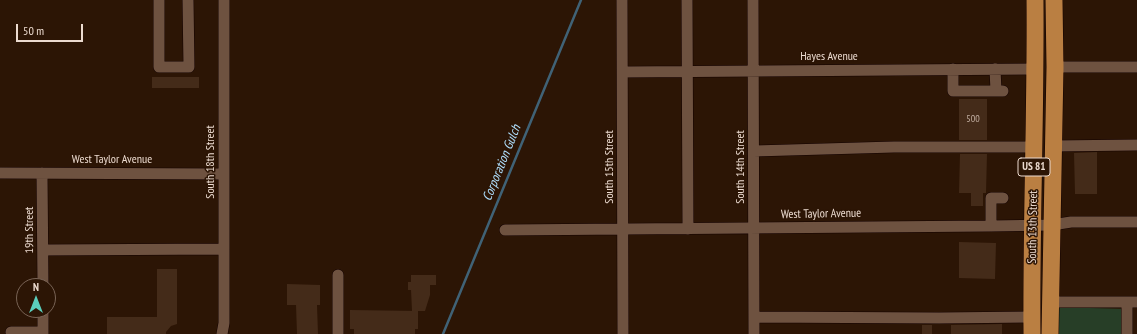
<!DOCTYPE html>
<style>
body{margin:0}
#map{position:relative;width:1137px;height:334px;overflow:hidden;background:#2c1505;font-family:"PT Sans Narrow",sans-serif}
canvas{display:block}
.north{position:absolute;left:16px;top:278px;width:40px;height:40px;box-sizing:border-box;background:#2c1505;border:1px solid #796456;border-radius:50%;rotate:0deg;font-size:11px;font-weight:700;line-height:16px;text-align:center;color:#ecdbd0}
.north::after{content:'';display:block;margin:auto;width:14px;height:18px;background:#5bcebc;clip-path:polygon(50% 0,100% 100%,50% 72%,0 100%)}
.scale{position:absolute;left:16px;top:24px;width:67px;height:18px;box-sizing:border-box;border:2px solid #ecdbd0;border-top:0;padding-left:5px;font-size:12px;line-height:14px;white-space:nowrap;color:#ecdbd0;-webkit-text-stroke:3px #2c1505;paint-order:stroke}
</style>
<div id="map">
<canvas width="1137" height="334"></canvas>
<div class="north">N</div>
<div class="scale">50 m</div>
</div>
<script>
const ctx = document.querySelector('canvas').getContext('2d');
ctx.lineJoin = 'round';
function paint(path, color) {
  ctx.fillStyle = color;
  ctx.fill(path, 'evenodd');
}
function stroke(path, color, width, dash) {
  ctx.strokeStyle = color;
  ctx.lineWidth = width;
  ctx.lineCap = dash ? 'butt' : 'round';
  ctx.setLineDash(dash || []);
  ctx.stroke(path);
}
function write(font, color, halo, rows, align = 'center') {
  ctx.font = font + ' "PT Sans Narrow",sans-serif';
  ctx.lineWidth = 3;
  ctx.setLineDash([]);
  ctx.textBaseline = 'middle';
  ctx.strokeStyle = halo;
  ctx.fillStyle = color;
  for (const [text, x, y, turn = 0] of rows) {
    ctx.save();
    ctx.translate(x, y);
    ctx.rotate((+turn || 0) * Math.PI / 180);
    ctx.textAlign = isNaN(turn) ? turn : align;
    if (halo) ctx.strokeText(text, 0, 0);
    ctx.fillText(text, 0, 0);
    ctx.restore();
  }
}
paint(new Path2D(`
 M1053 307 1127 309 1126 334H1054Z`), '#273e27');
stroke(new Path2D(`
 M443 334 581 0`), '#406276', 2.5);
paint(new Path2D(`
 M152 77H199V88H152Z
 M959 99H987V140H959Z
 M1097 152V194H1075L1074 153Z
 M960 154H987L986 193H983V206H971V193H959Z
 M959 242 996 243 995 279 959 278Z
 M157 269H177V324L171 326 166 332V334H107V317H157Z
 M411 275H436V285H430V295L425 311H412L411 290H408V282H411Z
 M287 284 320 285V305H317L318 334H297L296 305H287Z
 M350 310 418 311V329H415V334H354V329H350Z
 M1002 324V334H951V325Z
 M922 325H932V334H922Z`), '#442b19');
const minor = new Path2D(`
 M159 0V67H189L188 0
 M622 0 623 334
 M687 0 688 229
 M753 0 754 334
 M1055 67H1137
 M953 69V91H1003
 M995 69 996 91
 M623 72 1036 69
 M1053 146 1137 145
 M754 151 894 147H1035
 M0 173 224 174
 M42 173 43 286
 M991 226V198H1003
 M505 230 991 226 1052 225 1071 222H1137
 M43 250 224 249
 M1050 302H1137
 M43 310V334
 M754 317 939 318 1032 317
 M11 332H43
 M222 334 224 323V0
 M338 334V275
 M1127 334V302`);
const highway = new Path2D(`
 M1032 334C1031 223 1036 111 1035 0
 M1050 334 1055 67 1054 0`);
stroke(minor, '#130200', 12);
stroke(highway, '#130200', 18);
stroke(minor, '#6e5240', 11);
stroke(highway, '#ba7f42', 17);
write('10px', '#c2afa2', null, [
 ["500",973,119]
]);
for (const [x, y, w] of [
 [1034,167,32]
]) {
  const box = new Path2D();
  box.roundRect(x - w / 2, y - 9, w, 18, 3);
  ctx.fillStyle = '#2c1505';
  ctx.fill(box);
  stroke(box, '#ecdbd0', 1);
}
write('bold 11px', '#ecdbd0', null, [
 ["US 81",1034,167]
]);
write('12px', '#ecdbd0', '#2c1505', [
 ["Hayes Avenue",829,57],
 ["West Taylor Avenue",112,160],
 ["South 18th Street",211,162,-90],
 ["South 15th Street",610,167,-90],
 ["South 14th Street",741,167,-90],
 ["West Taylor Avenue",821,214,-1],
 ["South 13th Street",1033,227,-89],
 ["19th Street",30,230,-90]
]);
write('italic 13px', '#b0e0ff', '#2c1505', [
 ["Corporation Gulch",502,163,-68]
]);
</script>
